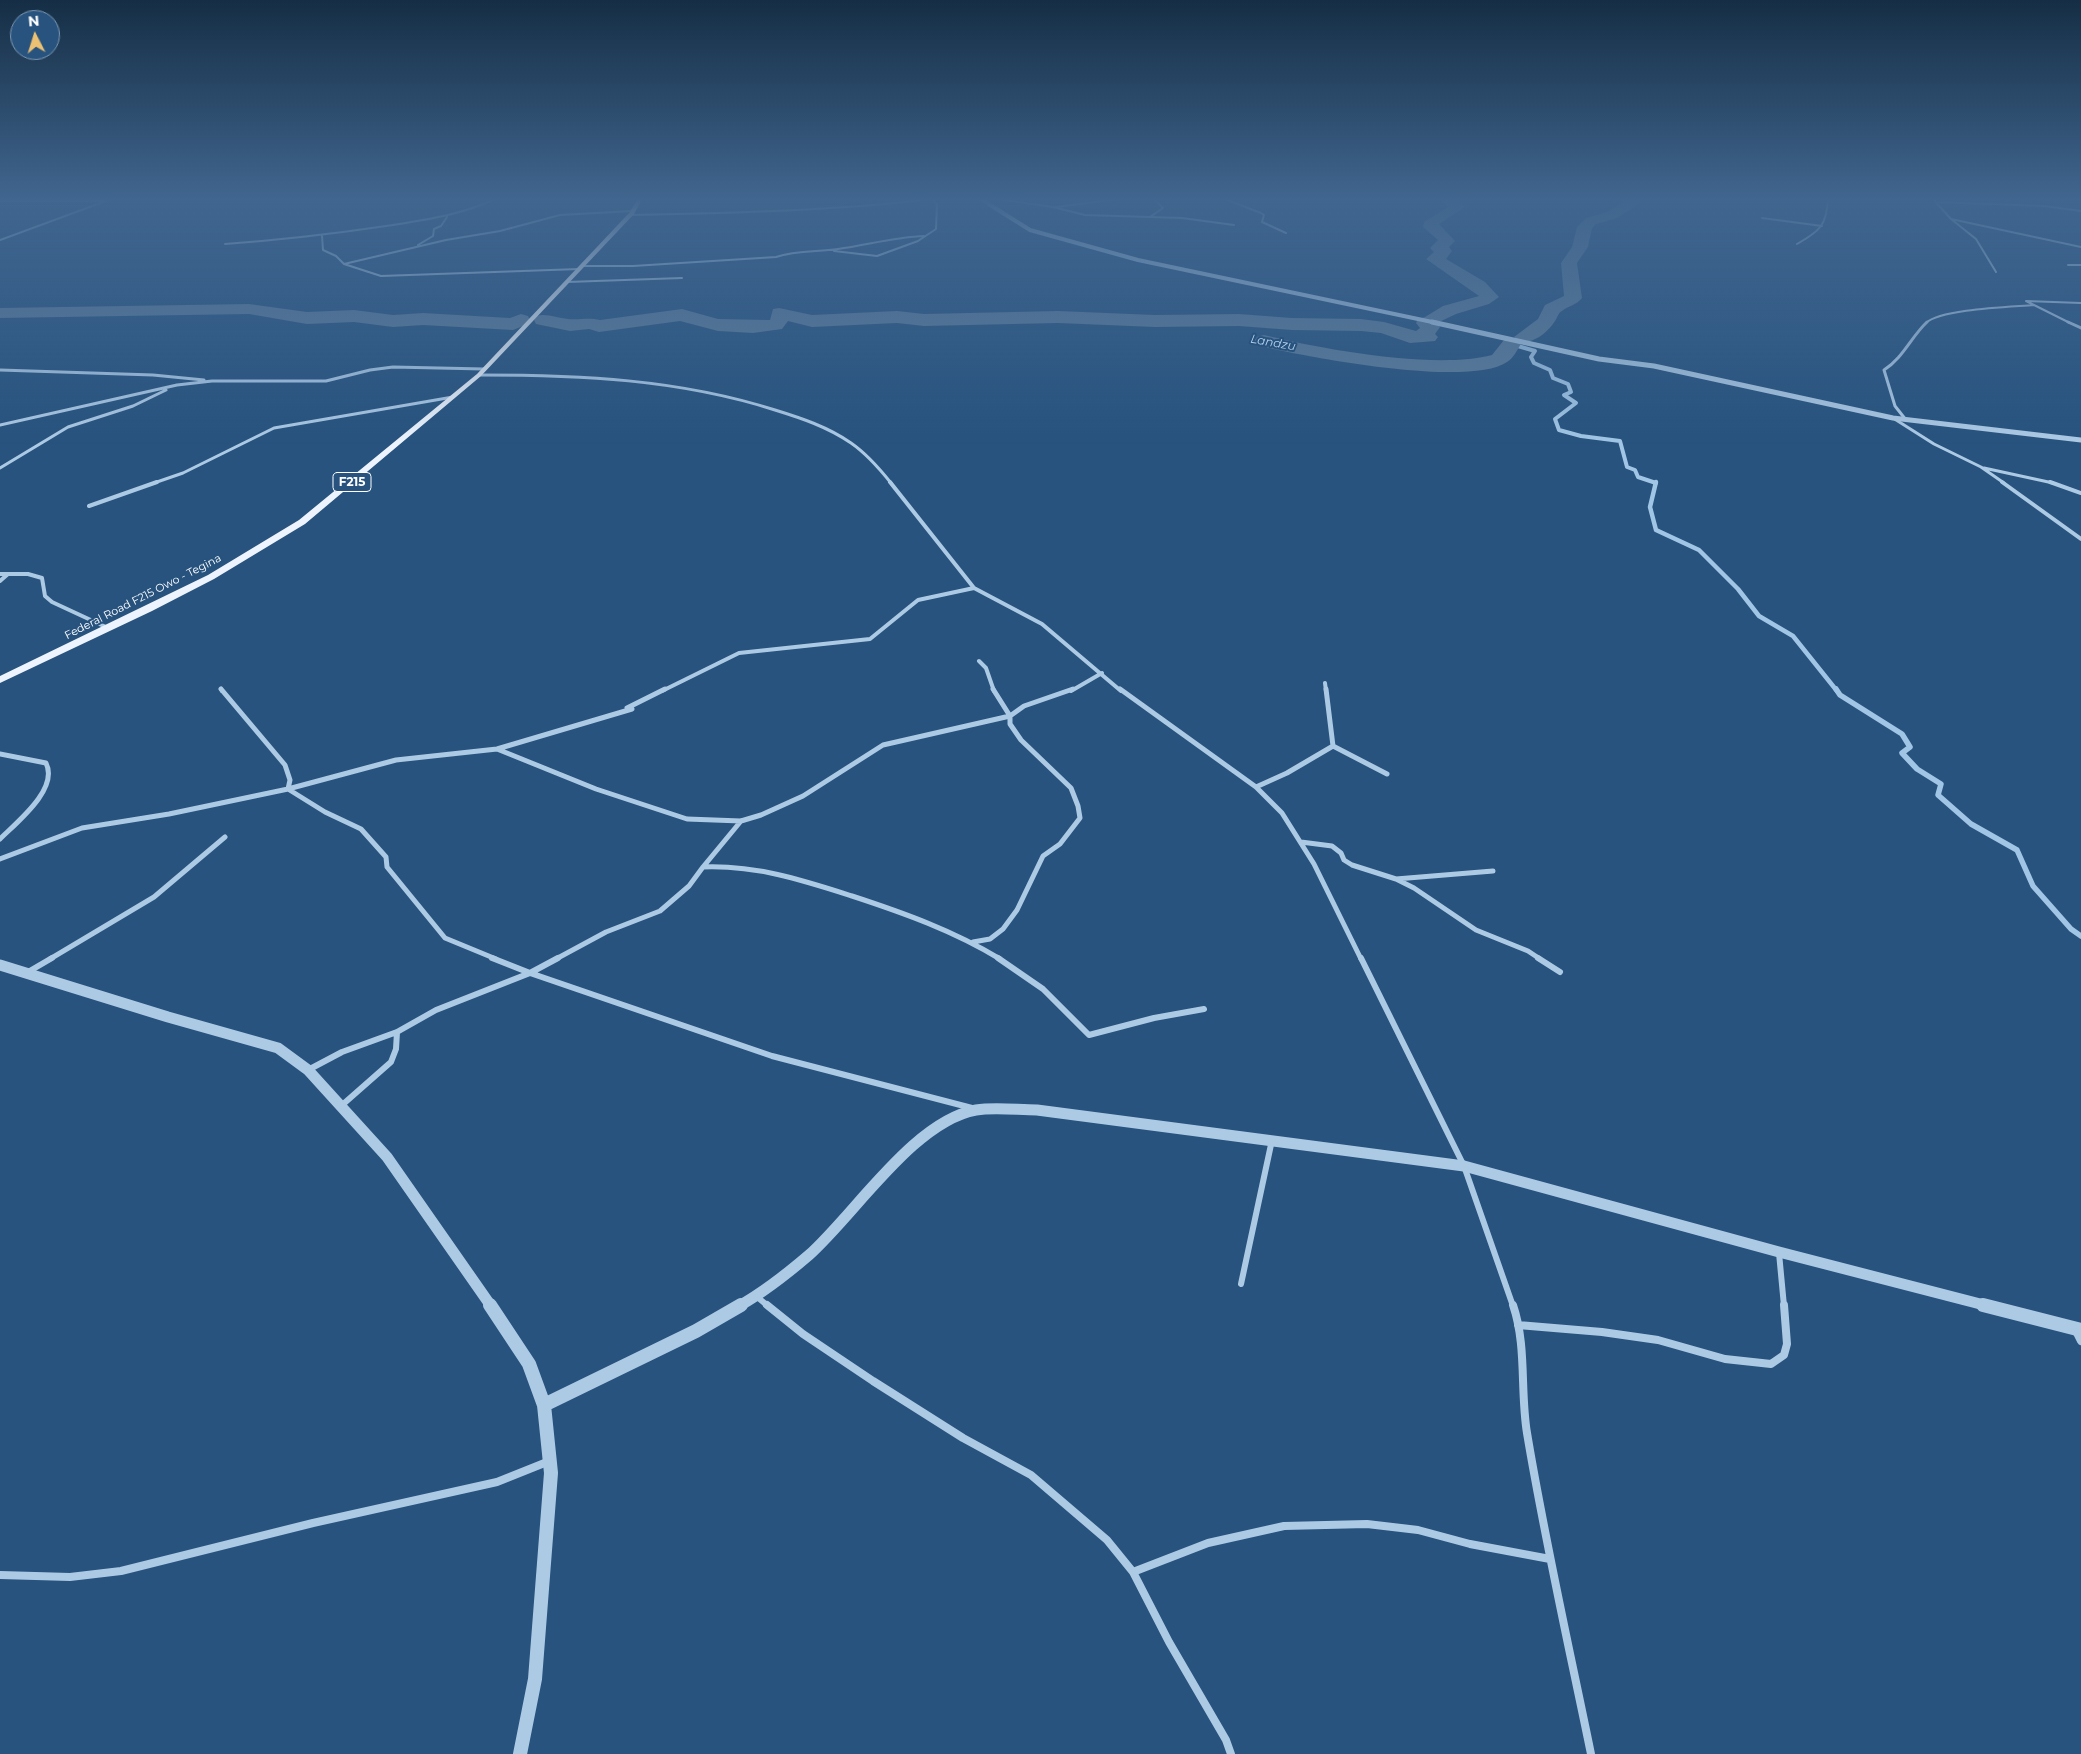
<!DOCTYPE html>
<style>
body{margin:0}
#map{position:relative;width:2081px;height:1754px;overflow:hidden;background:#27537e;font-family:Montserrat,sans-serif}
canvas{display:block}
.north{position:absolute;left:10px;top:10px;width:50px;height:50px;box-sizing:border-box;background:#27537e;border:1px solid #7d98b2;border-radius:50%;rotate:355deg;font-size:14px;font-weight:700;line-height:20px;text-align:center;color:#fff}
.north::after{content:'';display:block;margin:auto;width:18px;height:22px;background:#edc173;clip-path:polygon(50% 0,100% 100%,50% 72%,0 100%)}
</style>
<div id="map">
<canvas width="2081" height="1754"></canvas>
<div class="north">N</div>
</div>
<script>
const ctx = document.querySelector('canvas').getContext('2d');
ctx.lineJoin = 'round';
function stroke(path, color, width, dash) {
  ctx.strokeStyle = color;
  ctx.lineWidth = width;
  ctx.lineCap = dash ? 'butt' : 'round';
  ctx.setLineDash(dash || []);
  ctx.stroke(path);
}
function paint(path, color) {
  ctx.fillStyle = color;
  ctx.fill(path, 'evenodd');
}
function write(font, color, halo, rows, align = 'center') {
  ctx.font = font + ' Montserrat,sans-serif';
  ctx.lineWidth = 4;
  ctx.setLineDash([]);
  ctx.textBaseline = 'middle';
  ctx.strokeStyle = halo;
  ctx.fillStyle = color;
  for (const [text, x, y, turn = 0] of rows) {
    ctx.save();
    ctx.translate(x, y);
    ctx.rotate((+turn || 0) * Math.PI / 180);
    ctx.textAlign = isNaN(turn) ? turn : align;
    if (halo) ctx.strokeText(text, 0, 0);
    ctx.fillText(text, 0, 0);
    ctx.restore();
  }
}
stroke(new Path2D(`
 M1511 344 1535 351 1531 357 1534 363 1550 370 1553 378 1568 384 1571 392 1564 395 1576 403 1555 419 1559 430 1581 436 1620 441 1627 467 1635 470 1638 477 1656 483`), '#a1c6e5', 4);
stroke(new Path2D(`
 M1656 482 1650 507 1656 530 1699 550 1738 589 1759 616 1793 636 1837 691`), '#a1c6e5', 4.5);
stroke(new Path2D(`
 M1836 689 1840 695 1902 734 1910 747 1902 753 1917 769 1941 784 1938 795 1971 824 2017 850 2033 886 2071 929 2081 936`), '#a1c6e5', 5.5);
paint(new Path2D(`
 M1444 198H1463L1460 202 1465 207 1439 224 1455 241 1449 247 1452 251 1446 259 1485 282 1499 297 1489 304 1456 314 1437 323 1440 327 1435 334 1438 337 1435 341 1410 343 1381 333 1361 331 1292 330 1239 326 1155 327 1058 323 924 326 897 323 812 327 788 321 782 329 753 333 718 331 680 321 599 332 589 329 570 331 536 324 534 320 536 316C547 313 557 318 568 319 580 320 589 317 600 320L682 309 718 319 770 320 773 309 779 308 812 315 897 311 924 314 1058 311 1155 315 1239 314 1292 318 1361 319 1384 322 1416 331 1420 328 1416 323 1418 319 1425 317 1443 306 1479 296 1426 259 1434 252 1430 248 1438 240 1423 227 1424 222 1448 207 1442 201Z
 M1620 198H1636L1640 203 1617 218 1596 224 1592 228 1588 247 1577 263 1582 298C1577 305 1568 306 1562 311 1558 313 1558 317 1555 321 1548 332 1533 345 1519 341L1521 344C1517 350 1513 359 1507 362 1469 388 1304 357 1257 345L1254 341 1257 337 1264 335C1321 349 1436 370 1492 355L1504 340 1516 339 1514 337 1538 319 1545 305 1564 296 1561 263 1572 247 1577 227 1586 218 1607 212 1623 202Z
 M249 304 307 312 354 310 393 315 423 313 510 318 521 314 528 316 530 320 528 324 513 330 423 325 393 327 354 322 307 324 249 314 0 318V308Z`), '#5c7c9a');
stroke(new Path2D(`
 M990 198 1053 207 1085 215 1182 218 1234 225
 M1222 198 1261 213 1264 215 1262 222 1286 233
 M1932 198 1951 219 1976 239 1996 272
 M0 201H104
 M1936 202 2044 206 2081 211
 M1056 207 1126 198
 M630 215C731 213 831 211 932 199
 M1150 217 1163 208 1153 198
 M1762 218 1822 226
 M1951 219 2081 247
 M322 236 323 250 336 256 344 264 381 276 579 269
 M0 240 114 198
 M225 244C279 240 332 234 386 226 424 220 462 215 497 198
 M1797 244C1820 231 1827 225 1828 198
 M418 245 433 236 434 229 441 226 447 217
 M834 251 877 256 918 241 936 229 937 204 932 199 936 198
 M344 264 446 240 500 231 560 215 633 211
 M2068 265H2081
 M581 266H633L776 257C796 250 818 252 838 249 867 245 895 237 924 236
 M567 282 682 278
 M1926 323C1941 309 2011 307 2034 305
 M2070 323 2026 301 2081 303`), '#adcae5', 2);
stroke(new Path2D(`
 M2068 322 2081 328
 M0 370 153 375 204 380
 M479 375C580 375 678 379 775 410 801 418 828 427 851 443 867 454 879 468 891 483
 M1893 418 1934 444 1981 467 2004 483
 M1906 420 1895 406 1884 370C1903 358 1911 337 1927 322
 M0 425 177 385 212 381H326L370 370 393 367 484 369
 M0 468 68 427 133 406 166 390
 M1984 468 2053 483
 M154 483 183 473 274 428 453 397`), '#adcae5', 3);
stroke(new Path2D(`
 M890 482 974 588 1042 624 1121 691
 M2002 482 2081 539
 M2050 482 2081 493
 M89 506 157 482
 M0 574H28L42 578 45 596 52 602 108 628
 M0 581 8 574
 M979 661 986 668 994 691
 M1325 683 1326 691
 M221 689 222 691
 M662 691 739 653 870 639 918 600 974 588
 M1071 691 1102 673`), '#adcae5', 4);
stroke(new Path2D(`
 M221 689 285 765 290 780 288 789
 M1120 689 1256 787 1282 813 1314 864 1361 959
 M627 708 665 689
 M1333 746 1387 774
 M497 749 596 789 687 819 741 821 761 815 803 796 883 745 1010 716 1024 706 1073 689
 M0 754 46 763C59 789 17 822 0 839
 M1256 787 1287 773 1333 746 1326 689
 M288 789 325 812 361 829 386 857 387 867 445 938 496 959
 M1301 842 1332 846 1341 853 1344 860 1352 865 1396 879 1414 888 1476 930 1528 951 1540 959
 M0 859 82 828 169 814 288 789 396 760 497 749 632 709
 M703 867 741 821
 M1396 879 1493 871
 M973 942 990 939 1003 929 1017 910 1043 856 1060 844 1080 818 1078 806 1071 788 1021 740 1010 724V716L993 689
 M50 959 154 897 225 837
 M556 959 606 932 660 911 689 886 703 867C756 865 802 880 852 896 904 913 954 931 1000 959`), '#adcae5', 5);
stroke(new Path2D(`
 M492 958 530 973 772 1056 972 1108
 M998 958 1043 989 1089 1035 1154 1018 1204 1009
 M1361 958 1464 1166 1513 1306
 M1538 958 1560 972
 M28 972 52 958
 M308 1070 342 1052 397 1032 436 1010 530 973 558 958
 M341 1106 391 1062 396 1049 397 1032
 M1779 1253 1784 1306
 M1241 1284 1272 1140
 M756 1296 768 1306`), '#adcae5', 6);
stroke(new Path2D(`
 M767 1305 803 1334 873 1381 963 1438 1031 1475 1107 1540 1133 1572 1169 1642 1226 1740 1231 1754
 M1513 1305C1527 1346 1520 1391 1527 1433 1545 1541 1569 1647 1591 1754
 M1518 1325 1602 1332 1658 1340 1725 1359 1771 1364 1784 1355 1787 1344 1784 1305
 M2076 1331 2081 1341
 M1133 1572 1208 1543 1284 1526 1367 1524 1418 1530 1470 1544 1550 1559
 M0 1575 70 1577 121 1571 313 1523 497 1482 547 1462`), '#adcae5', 8);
stroke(new Path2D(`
 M979 198 1030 230 1138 260 1437 323`), '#adcae5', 4);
stroke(new Path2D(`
 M1432 322 1599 359 1654 366 1893 418 2081 440`), '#adcae5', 5);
stroke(new Path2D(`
 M0 965 168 1017 278 1048 308 1070 387 1157 491 1306
 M739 1306C764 1292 788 1273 809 1255 855 1214 914 1121 976 1110 995 1107 1018 1110 1037 1110L1464 1166 1779 1252 1988 1306`), '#adcae5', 11);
stroke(new Path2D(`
 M490 1305 529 1364 544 1405 551 1473 535 1679 520 1754
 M1983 1305 2081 1330
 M544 1405 696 1331 741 1305`), '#adcae5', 14);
paint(new Path2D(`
 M638 198H643L634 214 481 376 305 524 214 579 152 611 0 683V676L208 575 299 520 477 374 630 212Z`), '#edf4fd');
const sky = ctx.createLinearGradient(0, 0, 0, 444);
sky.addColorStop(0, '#152e45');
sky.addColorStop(0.45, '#41668f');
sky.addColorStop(1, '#41668f00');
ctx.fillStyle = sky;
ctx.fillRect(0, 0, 2081, 444);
write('11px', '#fff', '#27537e', [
 ["Federal Road F215 Owo - Tegina",143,597,-27]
]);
write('italic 12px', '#b8d4ed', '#27537e', [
 ["Landzu",1273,343,10]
]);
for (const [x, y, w] of [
 [352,482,38]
]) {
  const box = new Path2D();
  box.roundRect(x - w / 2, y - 9.5, w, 19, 4);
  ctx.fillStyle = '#27537e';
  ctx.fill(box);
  stroke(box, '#fff', 1);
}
write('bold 12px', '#fff', null, [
 ["F215",352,482]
]);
</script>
